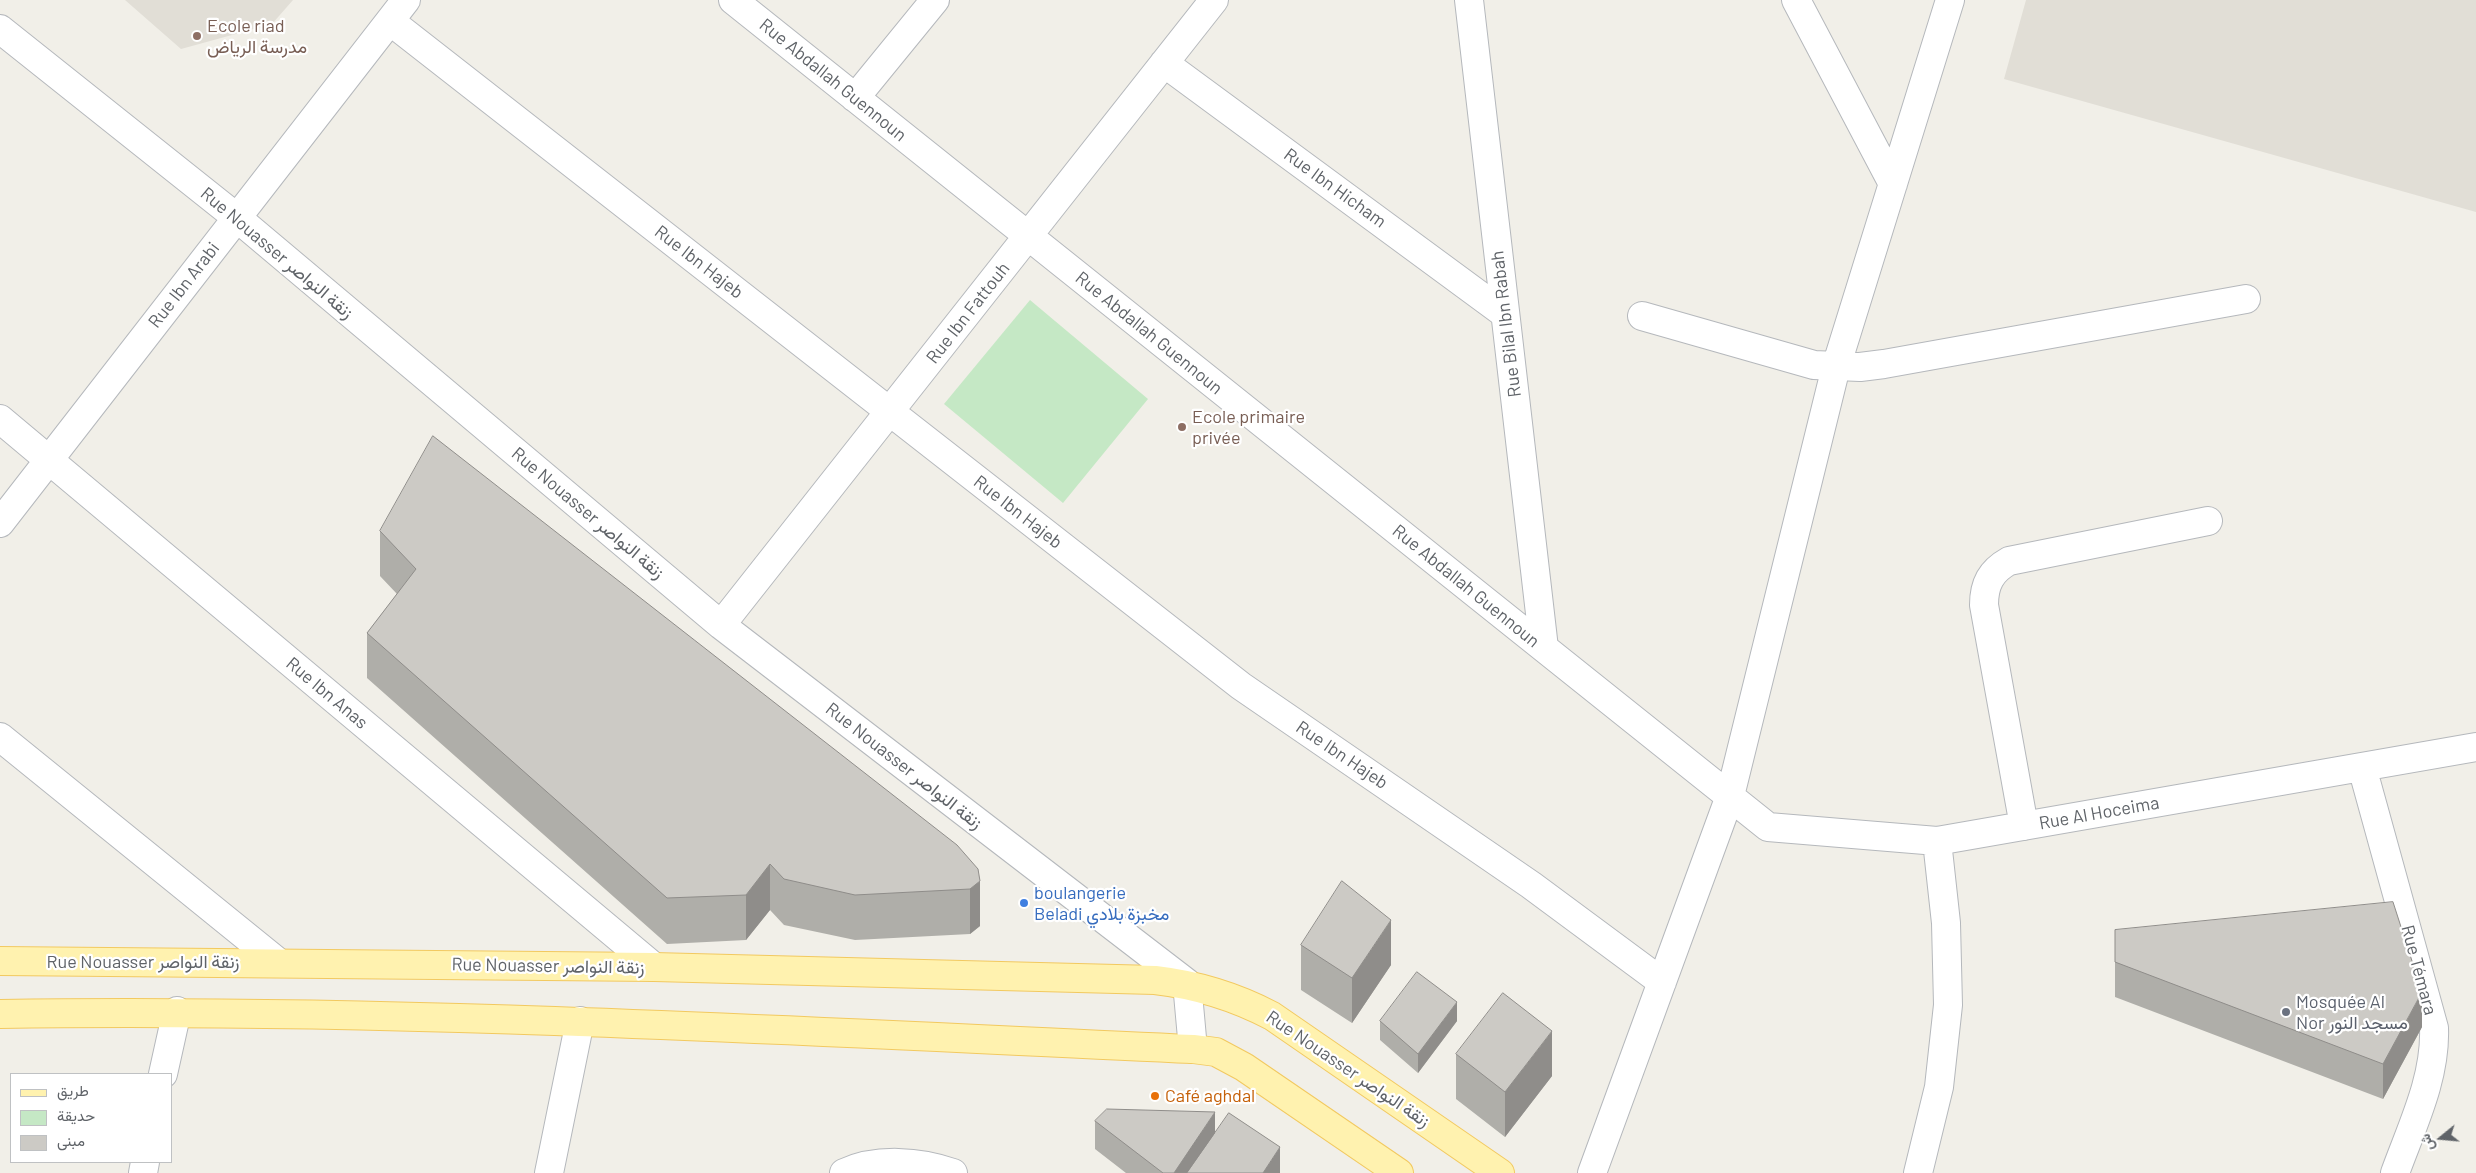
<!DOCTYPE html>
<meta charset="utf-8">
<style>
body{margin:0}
#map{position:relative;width:2476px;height:1173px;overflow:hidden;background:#f1efe8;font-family:Barlow,Vazirmatn,sans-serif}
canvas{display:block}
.legend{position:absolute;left:10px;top:1073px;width:162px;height:90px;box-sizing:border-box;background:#fff;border:1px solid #bfc1c3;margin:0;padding:6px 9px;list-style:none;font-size:15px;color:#5f6368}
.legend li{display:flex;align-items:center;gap:10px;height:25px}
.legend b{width:25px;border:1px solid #bfc1c3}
.north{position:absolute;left:2416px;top:1113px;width:50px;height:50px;-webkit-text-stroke:4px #fff;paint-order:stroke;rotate:253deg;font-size:14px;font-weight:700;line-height:20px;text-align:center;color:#5f6368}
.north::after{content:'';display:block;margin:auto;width:18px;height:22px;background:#5f6368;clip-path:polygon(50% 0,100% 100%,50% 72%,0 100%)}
</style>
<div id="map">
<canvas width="2476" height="1173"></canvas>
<ul class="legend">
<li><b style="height:6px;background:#fff2af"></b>طريق</li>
<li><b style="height:14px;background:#c5e8c5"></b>حديقة</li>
<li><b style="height:14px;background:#cccac5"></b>مبنى</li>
</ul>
<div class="north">ش</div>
</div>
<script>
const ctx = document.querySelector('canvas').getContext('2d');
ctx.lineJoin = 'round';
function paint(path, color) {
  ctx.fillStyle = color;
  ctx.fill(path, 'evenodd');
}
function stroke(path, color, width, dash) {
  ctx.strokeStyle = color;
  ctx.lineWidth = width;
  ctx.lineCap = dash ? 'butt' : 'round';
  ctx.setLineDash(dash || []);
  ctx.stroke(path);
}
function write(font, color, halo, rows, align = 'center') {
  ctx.font = font + ' Barlow,Vazirmatn,sans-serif';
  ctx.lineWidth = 4.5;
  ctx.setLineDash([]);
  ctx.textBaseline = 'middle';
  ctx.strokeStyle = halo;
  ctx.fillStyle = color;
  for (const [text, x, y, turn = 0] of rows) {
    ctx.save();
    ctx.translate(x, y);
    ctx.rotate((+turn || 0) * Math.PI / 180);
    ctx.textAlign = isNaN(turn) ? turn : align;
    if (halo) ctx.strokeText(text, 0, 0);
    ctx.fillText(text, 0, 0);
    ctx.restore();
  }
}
paint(new Path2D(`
 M125 0H293L272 24 181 49Z
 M2026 0H2476V212L2004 79Z`), '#e1ded6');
paint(new Path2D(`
 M1030 300 1148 399 1063 503 944 404Z`), '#c5e8c5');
const minor = new Path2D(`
 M733 0 1768 827 1937 841 2476 747
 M1469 0 1544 648
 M1796 0 1893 184
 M390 21 1241 686 1531 885 1662 982
 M0 29 236 217 721 625 1187 983 1193 1049
 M1164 63 1505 314
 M855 98 935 0
 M1642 316 1814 365 1860 367 1884 364 2246 299
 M0 419 654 967
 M0 523 406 0
 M721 625 1214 0
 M0 737 279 963
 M2362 767 2434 1028C2436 1078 2412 1126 2395 1173
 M2024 826 1984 605C1984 584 1991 571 2009 561L2208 521
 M163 1074 177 1011
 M143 1173 145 1162
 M549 1173 580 1021
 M844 1173C876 1158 920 1161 953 1173
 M1592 1173 1730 796 1836 367 1950 0
 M1918 1173 1939 1087 1948 1005 1946 923 1937 841`);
const major = new Path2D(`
 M0 961 654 967 1155 980C1198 985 1234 996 1272 1016L1500 1173
 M0 1014C398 1008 796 1031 1193 1049L1216 1052 1244 1067 1399 1173`);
stroke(minor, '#b5b8bc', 30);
stroke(major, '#f2c960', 30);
stroke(minor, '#fff', 28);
stroke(major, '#fff2af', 28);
paint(new Path2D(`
 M380 531 978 869 980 926 970 934 855 940 784 925 770 910 746 940 667 944 367 678V633L397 594 380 576Z
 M2115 930 2422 1027 2383 1099 2115 997Z
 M1301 945 1391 965 1352 1023 1301 990Z
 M1380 1021H1457L1418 1073 1380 1040Z
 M1456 1054 1552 1076 1505 1137 1456 1099Z
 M1095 1121 1215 1133 1280 1173H1126L1095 1149Z`), '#afaea9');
paint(new Path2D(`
 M770 864V910L746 940V895Z
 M980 881V926L970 934V889Z
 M1391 920V965L1352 1023V978Z
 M2422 992V1027L2383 1099V1064Z
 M1457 1002V1021L1418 1073V1054Z
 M1552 1031V1076L1505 1137V1092Z
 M1215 1112V1140L1193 1173H1174Z
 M1280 1147V1173H1263Z`), '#8f8d8a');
const building = new Path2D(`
 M433 436 957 845 978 869 980 881 970 889 855 895 784 879 770 864 746 895 667 898 367 633 416 569 380 531Z
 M1342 881 1391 920 1352 978 1301 945Z
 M2393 902 2422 992 2383 1064 2115 962V930Z
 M1417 972 1457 1002 1418 1054 1380 1021Z
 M1503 993 1552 1031 1505 1092 1456 1054Z
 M1107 1109 1215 1112 1174 1173H1163L1095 1121Z
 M1229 1113 1280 1147 1263 1173H1187Z`);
paint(building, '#cccac5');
stroke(building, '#8f8d8a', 1);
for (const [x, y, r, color] of [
 [197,36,5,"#8d6e63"],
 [1182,427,5,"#8d6e63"],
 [1024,903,5,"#3f7fe0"],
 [2286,1012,5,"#6b7280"],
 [1155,1096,5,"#e8710a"]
]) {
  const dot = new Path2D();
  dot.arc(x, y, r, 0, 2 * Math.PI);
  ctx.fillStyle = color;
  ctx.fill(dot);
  stroke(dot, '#fff', 2);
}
write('18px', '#785e54', '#fff', [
 ["Ecole riad",207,26],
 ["مدرسة الرياض",207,47],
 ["Ecole primaire",1192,417],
 ["privée",1192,438]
], 'left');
write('18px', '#5f6368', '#fff', [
 ["Rue Abdallah Guennoun",833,80,39],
 ["Rue Ibn Hicham",1335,188,36],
 ["Rue Nouasser زنقة النواصر",277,253,40],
 ["Rue Ibn Hajeb",699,262,38],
 ["Rue Ibn Arabi",184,285,-52],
 ["Rue Ibn Fattouh",968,313,-52],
 ["Rue Bilal Ibn Rabah",1506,324,-97],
 ["Rue Abdallah Guennoun",1149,333,39],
 ["Rue Ibn Hajeb",1018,512,38],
 ["Rue Nouasser زنقة النواصر",588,513,40],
 ["Rue Abdallah Guennoun",1466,586,39],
 ["Rue Ibn Anas",327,693,40],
 ["Rue Ibn Hajeb",1342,755,34],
 ["Rue Nouasser زنقة النواصر",904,766,38],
 ["Rue Al Hoceima",2099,813,-10],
 ["Rue Nouasser زنقة النواصر",143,962],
 ["Rue Nouasser زنقة النواصر",548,966,1],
 ["Rue Témara",2419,970,75],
 ["Rue Nouasser زنقة النواصر",1348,1069,34]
]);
write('18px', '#366cbe', '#fff', [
 ["boulangerie",1034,893],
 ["Beladi مخبزة بلادي",1034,914]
], 'left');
write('18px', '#5b616d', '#fff', [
 ["Mosquée Al",2296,1002],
 ["Nor مسجد النور",2296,1023]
], 'left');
write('18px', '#c56008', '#fff', [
 ["Café aghdal",1165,1096]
], 'left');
</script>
